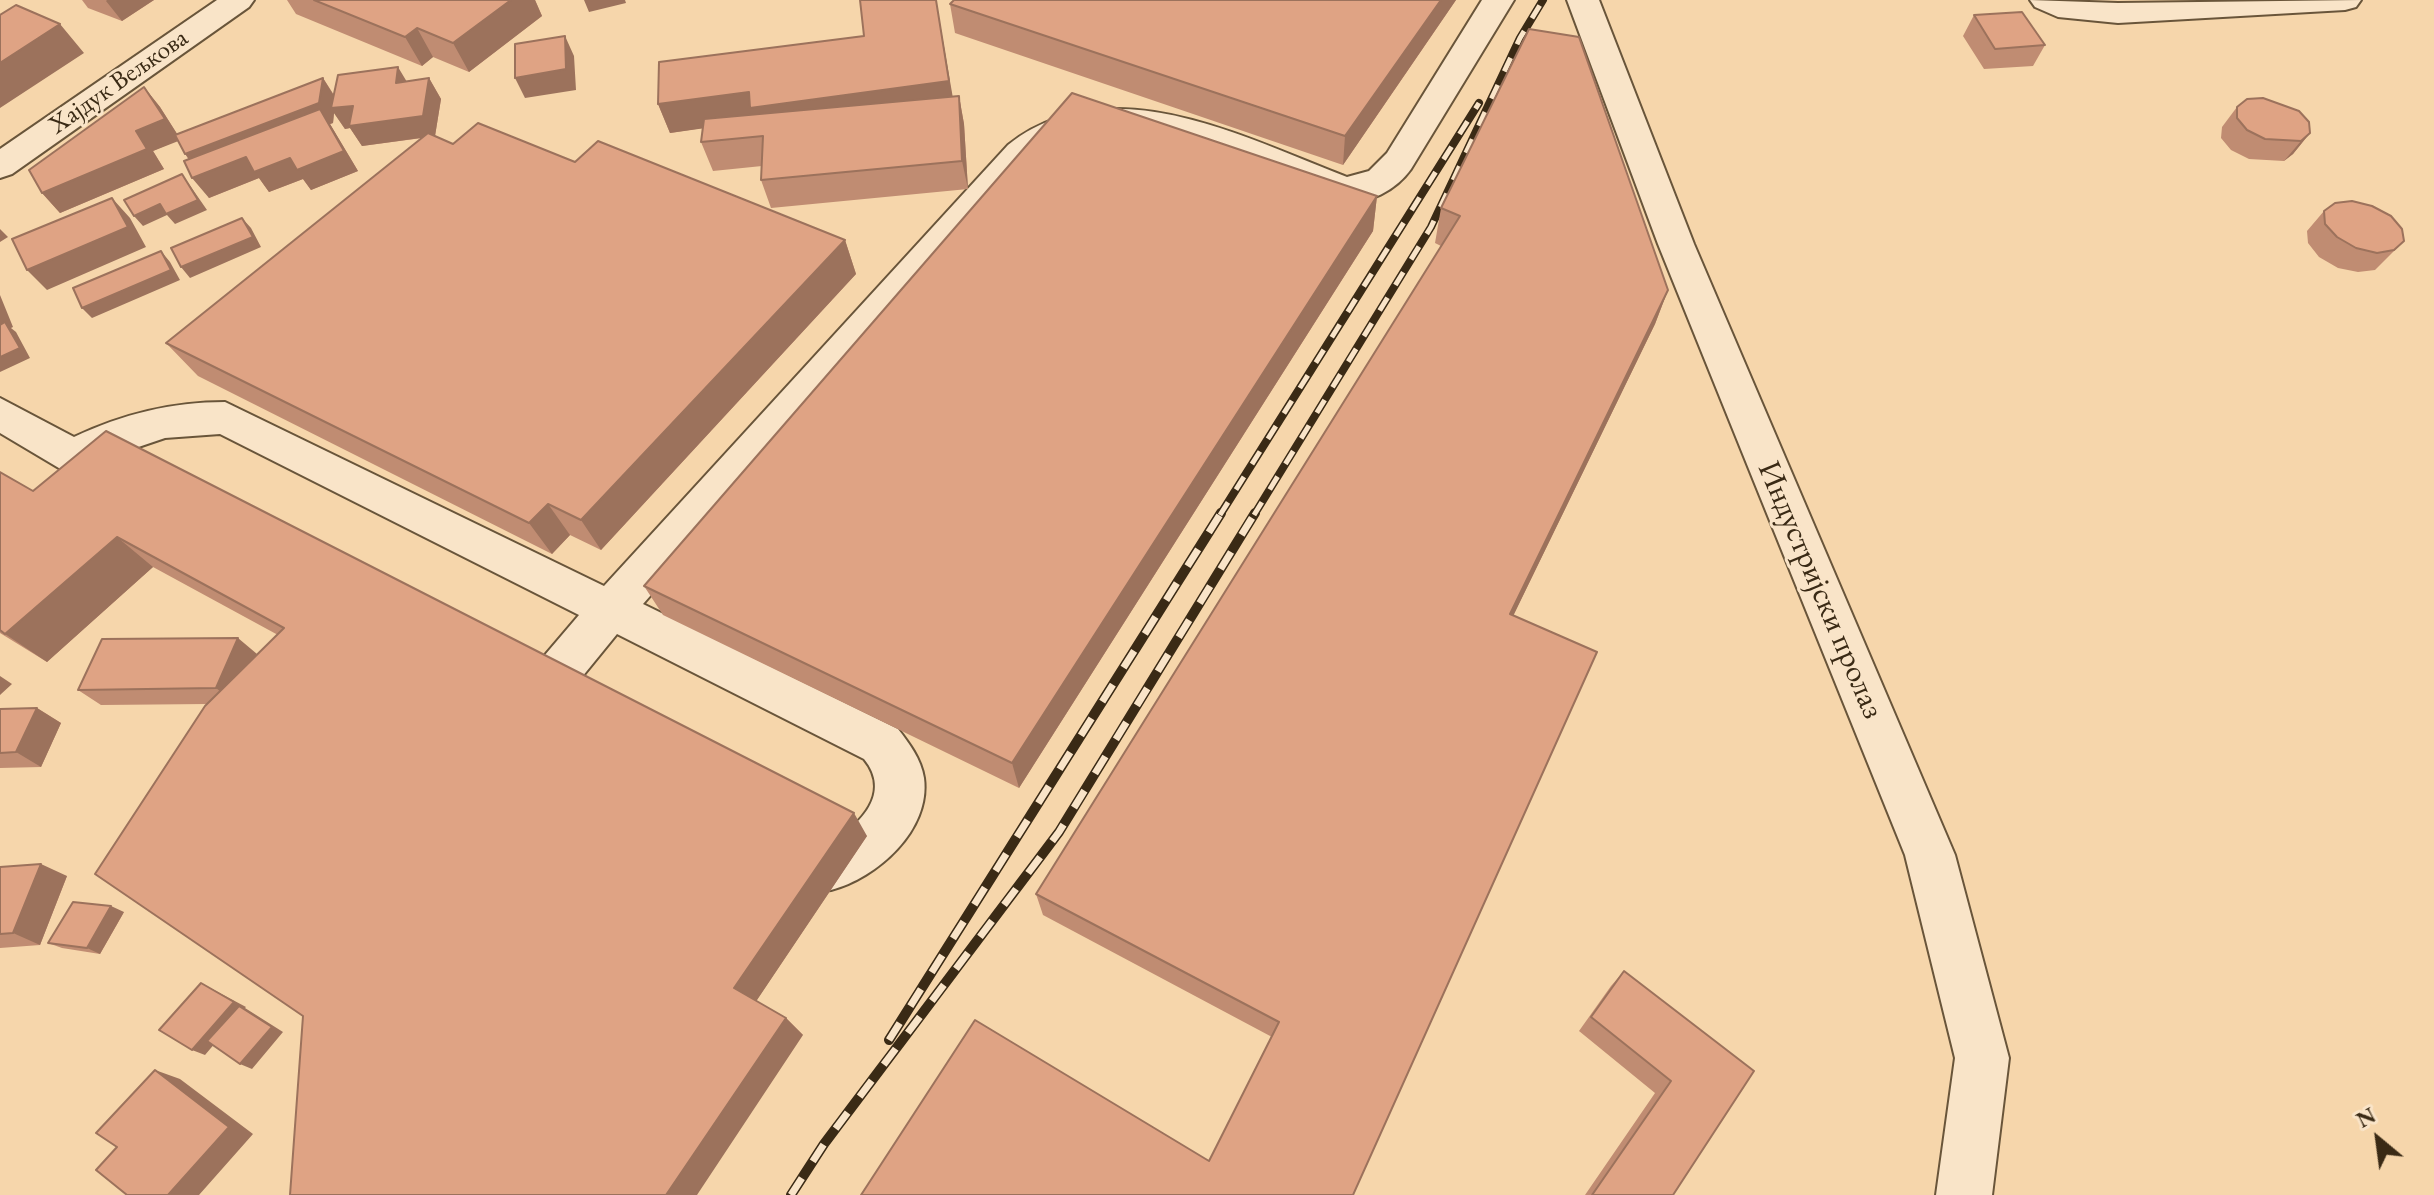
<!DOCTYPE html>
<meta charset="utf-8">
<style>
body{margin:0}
#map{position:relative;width:2434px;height:1195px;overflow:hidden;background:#f6d6ab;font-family:"EB Garamond",serif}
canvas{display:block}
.north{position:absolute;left:2338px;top:1099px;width:80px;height:80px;-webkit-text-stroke:6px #f9e4c8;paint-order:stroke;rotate:331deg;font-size:22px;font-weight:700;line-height:32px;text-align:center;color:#3a2a15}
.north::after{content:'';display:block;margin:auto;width:28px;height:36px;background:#3a2a15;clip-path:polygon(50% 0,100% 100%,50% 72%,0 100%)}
</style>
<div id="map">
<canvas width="2434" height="1195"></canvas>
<div class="north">N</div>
</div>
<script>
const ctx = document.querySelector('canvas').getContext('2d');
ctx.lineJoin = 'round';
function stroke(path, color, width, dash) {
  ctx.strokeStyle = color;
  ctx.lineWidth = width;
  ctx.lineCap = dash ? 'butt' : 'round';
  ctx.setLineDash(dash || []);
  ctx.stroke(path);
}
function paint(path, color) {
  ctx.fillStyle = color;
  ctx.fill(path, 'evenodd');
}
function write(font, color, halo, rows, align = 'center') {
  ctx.font = font + ' "EB Garamond",serif';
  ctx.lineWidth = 6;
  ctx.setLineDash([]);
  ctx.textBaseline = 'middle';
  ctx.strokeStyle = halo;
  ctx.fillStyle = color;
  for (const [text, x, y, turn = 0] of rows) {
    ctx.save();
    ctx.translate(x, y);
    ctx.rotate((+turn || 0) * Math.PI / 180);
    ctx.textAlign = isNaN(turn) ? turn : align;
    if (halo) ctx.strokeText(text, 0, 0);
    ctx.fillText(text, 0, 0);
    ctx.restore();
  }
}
const minor = new Path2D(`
 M217 0H254L249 7 12 174 0 178V149Z
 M1482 0H1514L1411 169C1396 190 1369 205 1342 201 1323 198 1303 187 1285 179 1228 156 1141 117 1079 132 1062 137 1046 150 1032 161L643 604 898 729C909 743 921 759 924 778 931 830 877 878 831 890 815 893 797 886 783 881L775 864 783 847 800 840 831 842C861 824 892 793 864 759L617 634 542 726 526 732 510 726 503 711 510 696 579 615 220 434 165 438 109 457 141 475 147 487 141 499 126 504 111 499 0 433V398L74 437C123 414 171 402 225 402L604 586 1008 145C1108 65 1243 137 1347 177L1369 171 1387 153Z
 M1567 0H1599L1694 244 1955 855 2009 1058 1992 1195H1936L1955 1058 1905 855 1658 244Z
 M2030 0 2118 3 2361 0 2356 7 2345 10 2118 23 2058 17 2035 7Z`);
stroke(minor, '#69553a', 4);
paint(minor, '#f9e4c8');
const railFar1 = new Path2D(`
 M1220 515 1479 103
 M1254 515 1431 227 1520 38 1543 0`);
const rail = new Path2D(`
 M889 1040 1221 513
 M791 1195 824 1144 1059 832 1255 513`);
stroke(railFar1, '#3a2a15', 8);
stroke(rail, '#3a2a15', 10);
stroke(railFar1, '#f9e4c8', 5, [15]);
stroke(rail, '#f9e4c8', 7, [20]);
paint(new Path2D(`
 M82 0H154L122 21 88 8Z
 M287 0H535L542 16 469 72 433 57 422 66 296 14Z
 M860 0H936L952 96H959L964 124 968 189 771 208 761 180 762 166 713 171 701 142 703 128 670 133 658 104 864 36Z
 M954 0H1456L1343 165 955 33 950 4Z
 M1974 15 2045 45 2033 66 1984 69 1963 36Z
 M323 78 334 95 429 78 441 99 435 136 453 144 575 162 845 240 856 274 601 550 570 535 552 554 198 376 166 343 422 138 362 146 350 128 345 129 334 113 333 123 330 124 358 171 311 190 303 179 269 192 259 178 209 198 178 140 153 151 164 169 60 213 42 193 144 87 160 107 177 134Z
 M2237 107 2310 133 2293 154 2284 161 2249 159 2231 150 2221 138 2222 127Z
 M1377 196 1373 231 1019 788 663 615 644 586Z
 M1441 208 1668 290 1655 324 1513 616 1272 1037 1043 915 1036 894 1441 246 1435 243Z
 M2324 211 2404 241 2375 270 2358 272 2338 268 2319 257 2308 243 2307 231Z
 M0 472 33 491 867 836 756 1001 786 1018 803 1035 303 1016 207 704 101 705 78 690 257 654 278 635 153 567 47 662 0 633Z
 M37 708 61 723 41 767 0 768V709Z
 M0 867 67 876 40 945 0 948Z
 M124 912 100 954 62 948 48 943Z
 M1624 971 1754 1071 1673 1195H1585L1655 1093 1579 1031 1611 986Z`), '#c08c72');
paint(new Path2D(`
 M107 0H154L122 21 106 1Z
 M511 0H535L542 16 469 72 453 43Z
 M584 0H625L626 3 589 12Z
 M936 0 955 110 755 121 670 133 658 104 749 92Z
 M1441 0H1456L1343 165 1345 136Z
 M60 24 84 53 0 108V63Z
 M417 28 433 57 422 66 405 37Z
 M565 36 574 56 576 90 525 98 515 78Z
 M398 67 410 87 396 83Z
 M323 78 336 99 429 78 441 99 435 136 362 146 350 128 345 129 334 113 333 123 330 124 358 171 311 190 303 179 269 192 259 178 209 198 192 178 329 124 201 174 185 154Z
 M144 87 160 107 181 140 153 151 164 169 60 213 42 193 136 131Z
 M959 96 964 124 968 189 962 161Z
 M2310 133 2293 154 2284 161 2301 141Z
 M182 174 207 210 175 224 167 215 143 226 134 216Z
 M1377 196 1373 231 1019 788 1012 763Z
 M112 198 130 218 146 247 47 290 27 270Z
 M242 218 251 228 261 247 190 278 181 267Z
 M0 229 8 237 0 242Z
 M845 240 856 274 601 550 581 520Z
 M161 251 170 262 180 280 92 318 82 308Z
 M1668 290 1655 324 1500 643 1510 614Z
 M0 295 13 327 11 328 16 332 30 358 0 372Z
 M548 504 570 535 552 554 529 523Z
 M117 537 153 567 47 662 5 634Z
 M238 638 257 654 236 704 216 688Z
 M0 676 12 684 0 695Z
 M37 708 61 723 41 767 16 752Z
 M854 813 867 836 753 1006 734 988Z
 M41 864 67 876 40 945 13 933Z
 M111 906 124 912 100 954 87 948Z
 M201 983 246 1007 245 1008 283 1032 252 1069 240 1064 244 1009 205 1055 192 1050Z
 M786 1018 803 1035 697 1195H666Z
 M155 1070 180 1079 253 1134 199 1195H168Z`), '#9c725c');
const building = new Path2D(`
 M314 0H511L453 43 417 28 405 37Z
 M860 0H936L949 81 750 108 749 92 658 104 659 62 864 36Z
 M954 0H1441L1345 136 950 4Z
 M16 5 60 24 0 63V15Z
 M2022 12 2045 45 1995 49 1974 15Z
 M1529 29 1579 37 1668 290 1510 614 1597 652 1353 1195H861L975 1020 1209 1161 1279 1022 1036 894 1460 216 1441 208Z
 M565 36 566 69 515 78V44Z
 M398 67 396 83 429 78 423 116 349 126 353 106 331 108 338 75Z
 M323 78 319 103 185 154 175 135Z
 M144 87 165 119 136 131 147 149 42 193 29 170Z
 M1072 93 1377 196 1012 763 644 586Z
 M959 96 962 161 761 180 763 136 701 142 704 119Z
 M2263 98 2299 111 2309 122 2310 133 2301 141 2265 139 2247 130 2237 118V107L2247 99Z
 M320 109 344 151 297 170 290 158 254 172 246 157 192 178 184 161Z
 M478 123 575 162 598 141 845 240 581 520 548 504 529 523 166 343 428 133 453 144Z
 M182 174 198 200 166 214 160 204 134 216 124 200Z
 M112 198 128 227 27 270 12 239Z
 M2352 201 2372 206 2391 216 2402 229 2404 241 2394 250 2377 253 2356 248 2337 237 2325 224 2324 211 2335 203Z
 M242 218 253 237 181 267 171 248Z
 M161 251 171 270 82 308 73 288Z
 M5 322 20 348 0 357V325Z
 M106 431 854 813 734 988 786 1018 666 1195H290L303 1016 95 874 205 706 284 628 117 537 5 634 0 630V472L33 491Z
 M238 638 216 688 78 690 102 639Z
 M37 708 16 752 0 753V709Z
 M41 864 13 933 0 934V867Z
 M73 902 111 906 87 948 48 943Z
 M1624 971 1754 1071 1673 1195H1592L1671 1081 1591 1017Z
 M201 983 234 1002 192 1050 159 1030Z
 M239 1006 272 1027 240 1064 207 1041Z
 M155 1070 229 1127 168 1195H127L96 1170 117 1147 96 1133Z`);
paint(building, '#dfa384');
stroke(building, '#9c725c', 2);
write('26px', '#3a2a15', '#f9e4c8', [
 ["Хајдук Вељкова",119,82,-35]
]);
write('32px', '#3a2a15', '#f9e4c8', [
 ["Индустријски пролаз",1820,590,67]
]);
</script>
